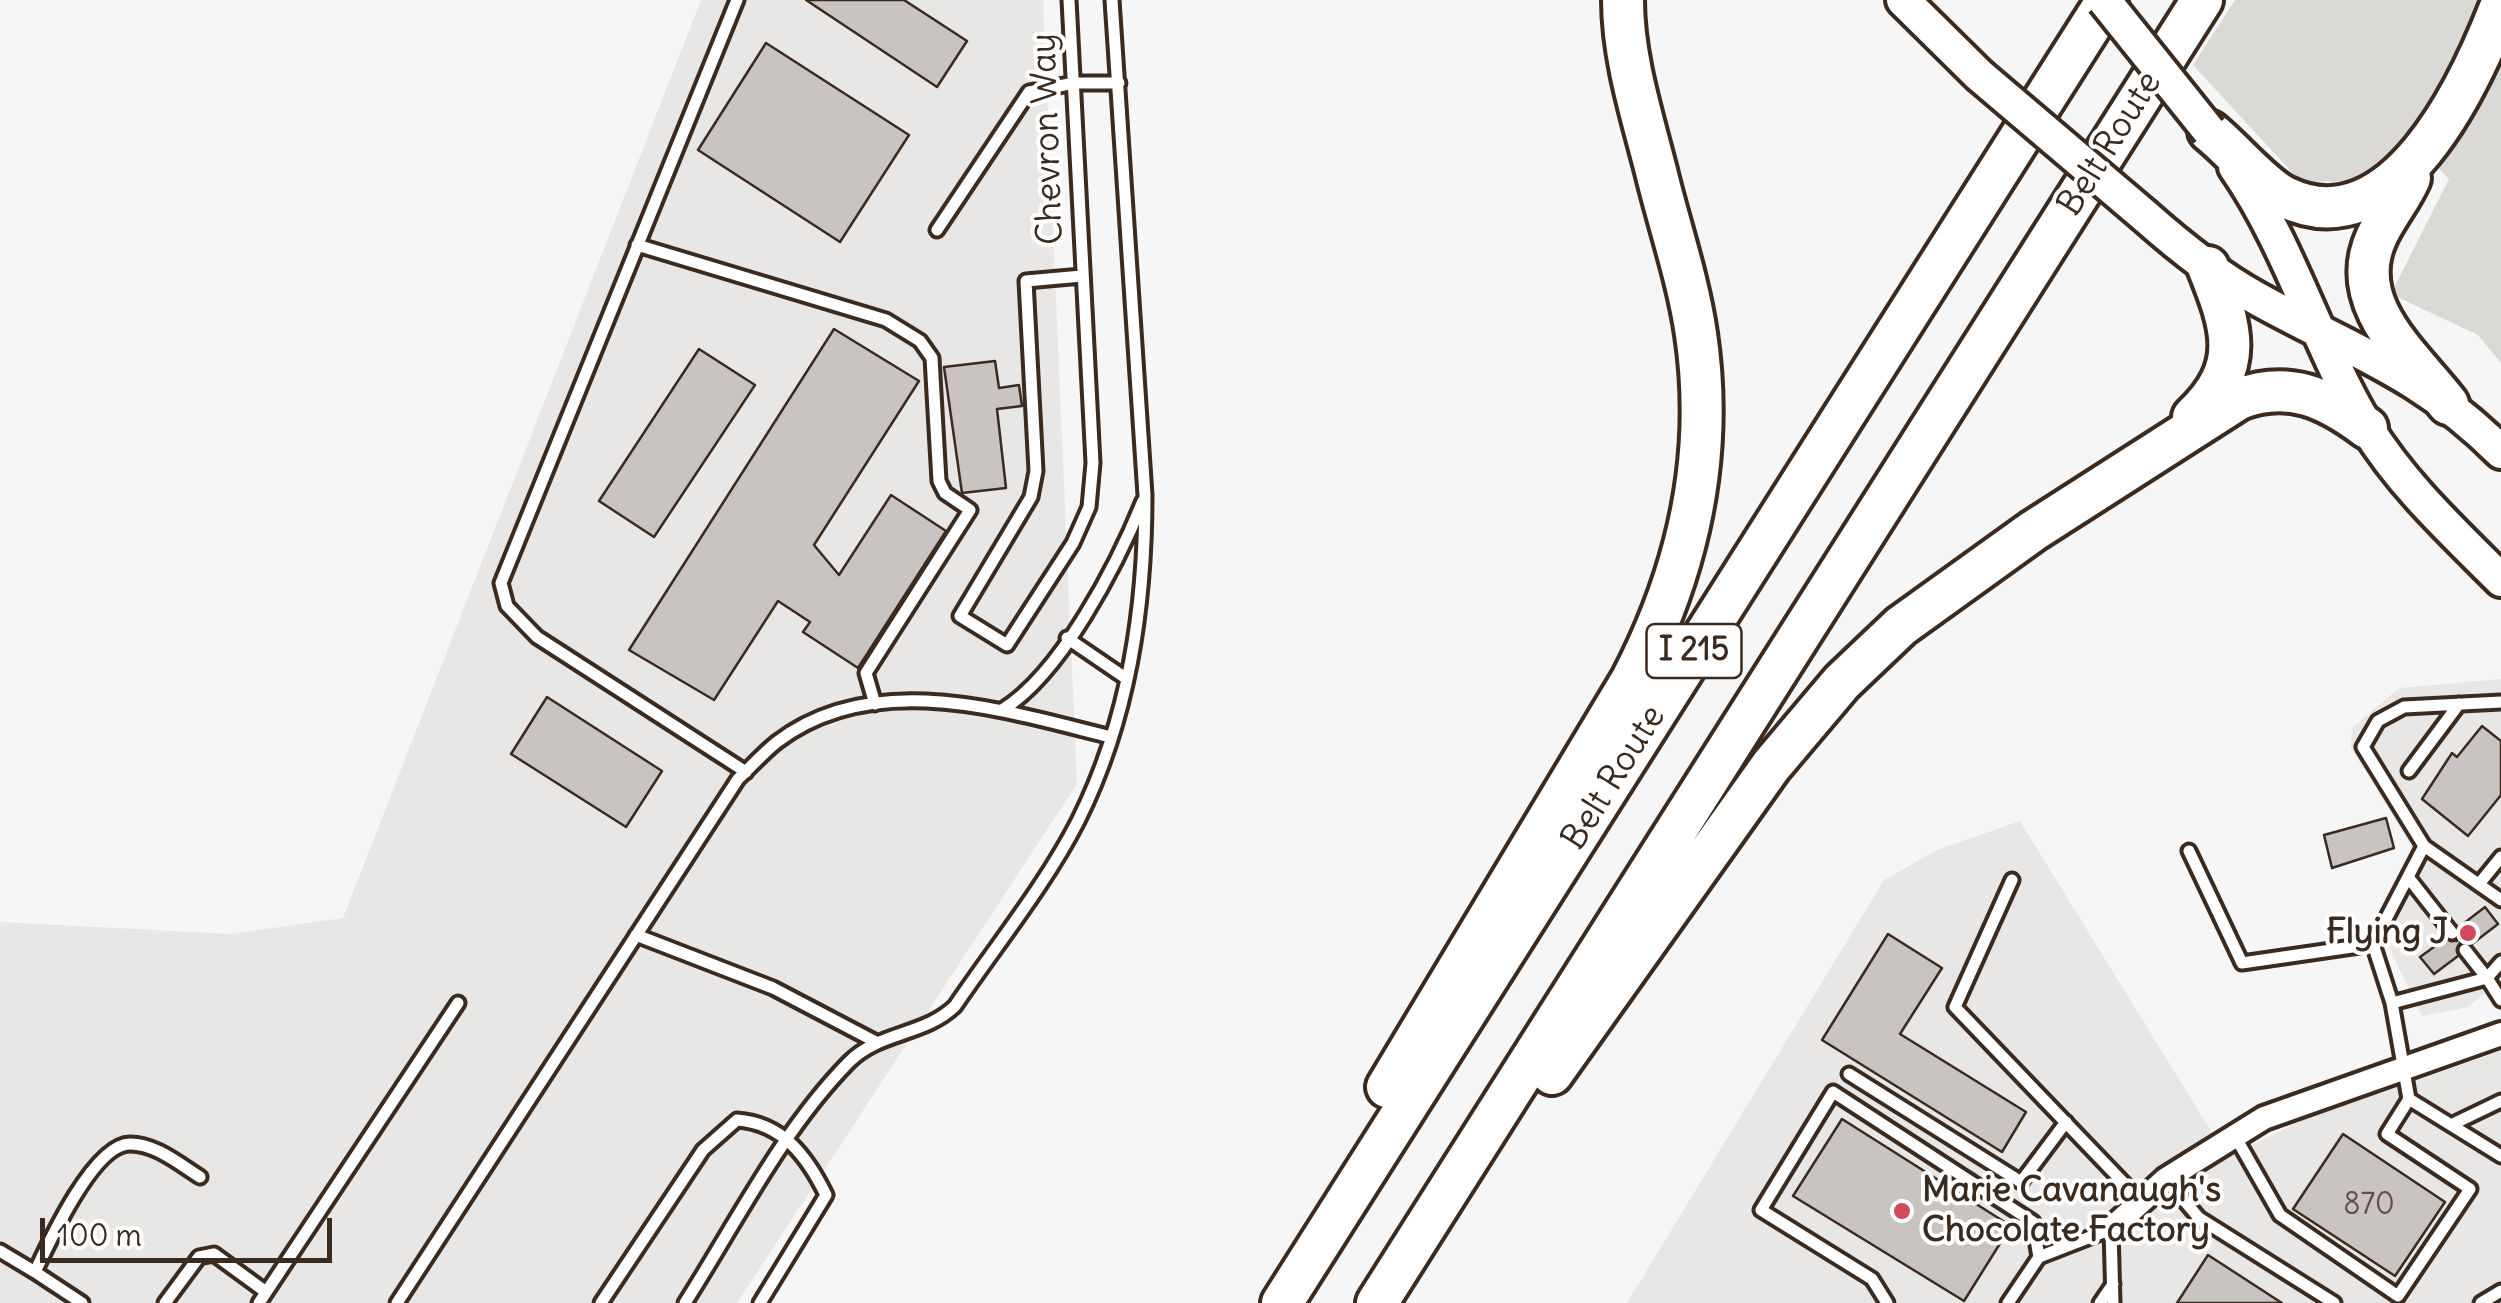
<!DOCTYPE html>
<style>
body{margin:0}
#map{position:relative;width:2501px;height:1303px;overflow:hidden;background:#f7f6f6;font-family:Delius,sans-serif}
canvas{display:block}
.scale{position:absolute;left:40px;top:1218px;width:292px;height:45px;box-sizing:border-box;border:5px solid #3b2a1e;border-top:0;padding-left:12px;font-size:30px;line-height:35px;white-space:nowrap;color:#3b2a1e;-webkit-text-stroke:8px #fff;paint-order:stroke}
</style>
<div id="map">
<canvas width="2501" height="1303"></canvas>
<div class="scale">100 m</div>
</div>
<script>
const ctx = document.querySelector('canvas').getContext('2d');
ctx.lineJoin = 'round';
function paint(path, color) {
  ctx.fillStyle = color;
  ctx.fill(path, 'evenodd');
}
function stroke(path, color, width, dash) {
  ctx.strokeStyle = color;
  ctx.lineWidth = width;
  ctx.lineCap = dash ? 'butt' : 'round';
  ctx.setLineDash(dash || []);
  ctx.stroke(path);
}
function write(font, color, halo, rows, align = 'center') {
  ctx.font = font + ' Delius,sans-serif';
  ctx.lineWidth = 8;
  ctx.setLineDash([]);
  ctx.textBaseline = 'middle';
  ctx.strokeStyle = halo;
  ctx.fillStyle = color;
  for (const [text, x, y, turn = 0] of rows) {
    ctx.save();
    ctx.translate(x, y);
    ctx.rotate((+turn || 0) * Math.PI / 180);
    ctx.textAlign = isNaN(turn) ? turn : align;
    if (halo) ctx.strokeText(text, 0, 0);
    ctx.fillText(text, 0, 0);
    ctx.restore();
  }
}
paint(new Path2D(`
 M701 0H1043L1077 784 737 1303H0V922L232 934 343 918Z
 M2501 679V979L2468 1007 2422 1016 2376 919 2416 854 2351 748 2352 728 2399 688Z
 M2020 821 2227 1157 2305 1119 2501 1051V1303H1627L1884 880 1937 850Z`), '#e9e7e6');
paint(new Path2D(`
 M2235 0H2501V363L2478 335 2391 294 2449 179 2408 137 2353 182 2300 181 2193 65Z`), '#dbd9d6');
const building = new Path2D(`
 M806 0H904L967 41 937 87Z
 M766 43 909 135 840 242 698 150Z
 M834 329 919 381 814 545 839 575 891 495 946 531 858 668 803 632 810 622 778 601 714 700 629 650Z
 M699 349 755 385 654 537 599 501Z
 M995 361 999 388 1019 385 1022 406 997 409 1006 488 962 493 944 367Z
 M547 697 662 771 626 827 511 754Z
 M2482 726 2501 741V795L2468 836 2422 799 2452 753 2457 757Z
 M2386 818 2394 848 2332 868 2324 835Z
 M2485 907 2498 924 2472 944 2460 942 2458 956 2434 974 2420 957 2445 939 2457 941 2459 927Z
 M1888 934 1942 968 1900 1034 2026 1112 2002 1152 1822 1040Z
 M1842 1119 2011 1226 1964 1301 1793 1196Z
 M2343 1134 2445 1202 2395 1276 2293 1209Z
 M2208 1255 2282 1303H2177Z`);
paint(building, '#c9c3c1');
stroke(building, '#3b2a1e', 2.5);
const lane = new Path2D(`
 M737 0 501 583 507 606 537 637 746 772
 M1069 0 1093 463 1089 507 1073 543 1007 645 960 616 1031 497 1036 471 1026 281 1082 276
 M937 230 1029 92 1074 83H1119
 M637 245 886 320 920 341 932 358 939 481 945 493 970 510 866 673 875 704
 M1067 638 1127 679
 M1002 710C1061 674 1117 565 1143 501
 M2409 771 2459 704
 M2424 846 2501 900
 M2189 851 2242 963 2373 944
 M2408 877 2452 933
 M2012 880 1955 1007 2141 1201
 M2479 884 2501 857
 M636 935 773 988 876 1042
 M2501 962 2487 978 2501 1000
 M2392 1003 2373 944 2424 846 2363 747 2378 721 2404 707 2501 702
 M1849 1074 2021 1182 2066 1122
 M2409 1099 2501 1156
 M2451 1125 2501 1101
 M2235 1136 2280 1215 2398 1296 2470 1189 2387 1134 2409 1099 2392 1003 2487 978 2465 950
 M2166 1179 2199 1218 2334 1303
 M0 1251 35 1272
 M82 1303 35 1272C49 1242 94 1144 130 1144 156 1144 179 1164 200 1177
 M165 1303 199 1257 214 1254 266 1292
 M259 1303 458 1003
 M397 1303 738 779C751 767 763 753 777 742 874 668 1006 711 1111 737
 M601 1303 703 1150 737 1120C782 1123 807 1156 826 1195L760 1303
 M685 1303C736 1223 782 1130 849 1062 880 1031 924 1036 955 1006 995 947 1046 884 1078 821 1129 719 1145 607 1145 495L1112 0
 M1887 1303 1872 1279 1761 1210 1833 1092 2033 1222 2039 1257
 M2008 1303 2039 1257 2111 1229 2113 1303
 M2100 1303 2113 1284
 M2481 1303 2501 1291`);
const street = new Path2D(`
 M2111 1229 2166 1179 2264 1118 2501 1034`);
const secondary = new Path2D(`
 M1903 0 1979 75
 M2235 167C2291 248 2316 342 2366 426 2401 484 2453 532 2501 580
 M2145 216C2180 247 2216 276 2256 298 2351 351 2421 372 2501 452`);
const highway = new Path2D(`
 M2209 131C2232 149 2262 186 2285 197 2394 250 2470 85 2501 5
 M2410 178C2401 199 2385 217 2376 238 2346 305 2412 357 2448 404
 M2193 417C2246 367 2232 327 2208 267
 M1552 1074 1771 766 1842 682 1901 626 2033 531 2239 399C2289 380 2327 398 2367 428
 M1387 1087 1632 679C1688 571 1714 455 1696 334 1688 279 1669 225 1656 171 1642 116 1623 58 1623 0
 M1282 1303 2107 0
 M1377 1303 2202 0`);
stroke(lane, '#3b2a1e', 19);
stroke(street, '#3b2a1e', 30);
stroke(secondary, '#3b2a1e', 40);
stroke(highway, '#3b2a1e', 48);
stroke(lane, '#fff', 11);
stroke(street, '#fff', 22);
stroke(secondary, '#fff', 32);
stroke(highway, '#fff', 40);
const secondaryBridge = new Path2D(`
 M2104 0 2209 131
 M1979 75 2145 216`);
stroke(secondaryBridge, '#3b2a1e', 40, []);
stroke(secondaryBridge, '#fff', 32);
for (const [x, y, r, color] of [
 [2468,933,10,"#d1495b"],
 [1902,1211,10,"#d1495b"]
]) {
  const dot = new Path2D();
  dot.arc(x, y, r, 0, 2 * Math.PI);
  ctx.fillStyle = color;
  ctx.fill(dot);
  stroke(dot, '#fff', 4);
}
write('30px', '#5e5047', null, [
 ["870",2369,1205]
]);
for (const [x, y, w] of [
 [1694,651,95]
]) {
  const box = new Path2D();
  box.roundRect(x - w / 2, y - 27, w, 54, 8);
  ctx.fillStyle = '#fff';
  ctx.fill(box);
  stroke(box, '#3b2a1e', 2.5);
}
write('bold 32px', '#3b2a1e', null, [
 ["I 215",1694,651]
]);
write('35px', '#3b2a1e', '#fff', [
 ["Chevron Way",1048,139,-92],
 ["Belt Route",2110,144,-58],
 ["Belt Route",1614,778,-58]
]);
write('bold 35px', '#3b2a1e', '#fff', [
 ["Flying J",2448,933],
 ["Marie Cavanaugh's",1922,1191,"left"],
 ["Chocolate Factory",1922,1231,"left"]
], 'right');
</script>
